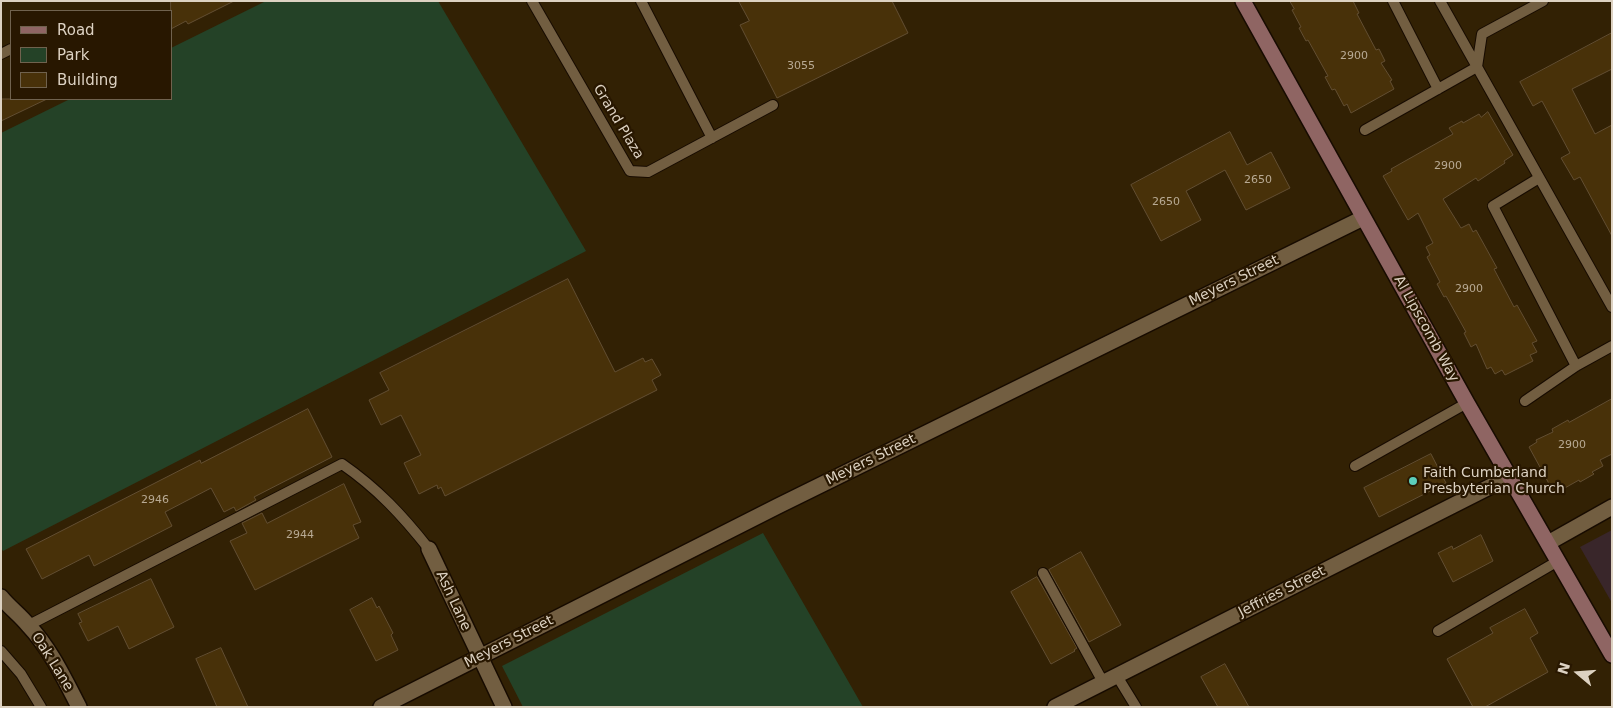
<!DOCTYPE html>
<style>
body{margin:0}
#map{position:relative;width:1613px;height:708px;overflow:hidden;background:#322104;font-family:"DejaVu Sans",sans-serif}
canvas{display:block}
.frame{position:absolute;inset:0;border:2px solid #ddd2c2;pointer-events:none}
.legend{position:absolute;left:10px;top:10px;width:162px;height:90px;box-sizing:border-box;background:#281700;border:1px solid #70624e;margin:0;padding:6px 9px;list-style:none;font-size:15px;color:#ddd2c2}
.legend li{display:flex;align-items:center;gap:10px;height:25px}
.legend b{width:25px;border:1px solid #70624e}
.north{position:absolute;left:1553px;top:648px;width:50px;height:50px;-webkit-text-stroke:4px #281700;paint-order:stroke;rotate:288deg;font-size:14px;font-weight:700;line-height:20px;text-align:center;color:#ddd2c2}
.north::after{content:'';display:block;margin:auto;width:18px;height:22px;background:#ddd2c2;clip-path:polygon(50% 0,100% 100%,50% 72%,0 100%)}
</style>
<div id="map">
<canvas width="1613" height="708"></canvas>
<div class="frame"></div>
<ul class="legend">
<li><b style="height:6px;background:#8f6563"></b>Road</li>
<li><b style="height:14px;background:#244227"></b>Park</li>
<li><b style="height:14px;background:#483109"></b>Building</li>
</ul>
<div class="north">N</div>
</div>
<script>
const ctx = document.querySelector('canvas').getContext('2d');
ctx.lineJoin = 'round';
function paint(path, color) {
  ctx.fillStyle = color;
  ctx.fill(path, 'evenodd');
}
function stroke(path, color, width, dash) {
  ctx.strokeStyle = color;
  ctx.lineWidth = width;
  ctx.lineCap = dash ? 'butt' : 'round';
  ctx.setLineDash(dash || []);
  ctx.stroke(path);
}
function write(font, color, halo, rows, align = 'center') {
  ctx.font = font + ' "DejaVu Sans",sans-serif';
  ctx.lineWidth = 4.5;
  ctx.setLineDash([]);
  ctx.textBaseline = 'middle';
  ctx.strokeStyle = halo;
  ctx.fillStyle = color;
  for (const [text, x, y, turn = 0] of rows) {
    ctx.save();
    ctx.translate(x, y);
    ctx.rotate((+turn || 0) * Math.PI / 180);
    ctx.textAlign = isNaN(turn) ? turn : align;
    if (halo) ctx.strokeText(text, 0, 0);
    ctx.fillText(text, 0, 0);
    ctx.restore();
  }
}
paint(new Path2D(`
 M1612 530V603L1580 547Z`), '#39262a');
paint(new Path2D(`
 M266 1H438L586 251 3 551 1 548V133L70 99H171V48Z
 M763 533 863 707H523L502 666Z`), '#244227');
const building = new Path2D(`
 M171 1H234L188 24 186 21 171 29Z
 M739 1H892L908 33 777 98 740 25 749 21Z
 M1290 1H1353L1359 13 1357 14 1376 50 1379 49 1385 61 1381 63 1392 80 1390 81 1394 89 1351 113 1347 104 1344 106 1335 89 1332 90 1325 77 1328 76 1308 40 1306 41 1299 28 1301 27 1292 10 1294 9Z
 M1612 33V69L1572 89 1595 134 1612 125V236L1580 177 1574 180 1561 158 1570 153 1542 101 1533 106 1520 82Z
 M1 99H47L1 121Z
 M1488 112 1513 155 1504 161 1505 163 1478 181 1476 178 1443 199 1461 228 1469 224 1473 232 1476 230 1497 268 1494 269 1514 307 1517 305 1537 341 1532 343 1537 352 1530 355 1533 361 1505 375 1502 370 1495 374 1491 367 1487 369 1476 344 1471 347 1464 333 1466 332 1446 296 1444 297 1437 284 1440 282 1427 257 1430 255 1426 247 1433 243 1418 213 1408 220 1383 176 1392 171 1391 169 1453 134 1449 128 1462 121 1463 123 1479 114 1481 117Z
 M1230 132 1247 165 1271 152 1290 188 1246 210 1225 170 1186 191 1201 220 1161 241 1131 185Z
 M568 279 615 372 643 358 645 362 652 359 661 375 652 380 657 390 445 496 441 487 438 489 437 485 419 494 404 463 421 455 401 415 381 425 369 400 389 390 380 373Z
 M1612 399V454L1600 460 1603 466 1592 472 1594 474 1580 482 1579 480 1563 489 1562 486 1553 491 1529 447 1537 442 1536 440 1553 432 1552 429 1568 420 1569 422Z
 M308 409 332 457 254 497 256 500 236 511 234 507 224 512 211 488 165 512 172 526 94 566 89 555 42 579 26 549 200 460 201 463Z
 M1431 454 1446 483 1379 517 1364 488Z
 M344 484 361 522 353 525 359 538 255 590 230 541 247 533 242 523 262 513 267 523Z
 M1481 535 1493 561 1453 582 1438 553 1452 546 1453 549Z
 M1081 552 1121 625 1089 642 1049 570Z
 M1037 577 1077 648 1074 650 1075 651 1051 664 1011 592Z
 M151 579 174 627 129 649 118 626 88 641 79 623 82 622 78 614Z
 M372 598 377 608 379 606 393 633 391 635 398 650 376 661 350 610Z
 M1525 609 1538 633 1530 638 1548 672 1485 707H1473L1447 659 1493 633 1490 628Z
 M221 648 248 707H217L196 659Z
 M1225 664 1249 707H1218L1201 677Z`);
paint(building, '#483109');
stroke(building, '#624e32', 1);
const lane = new Path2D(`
 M532 1 630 171 648 172 773 105
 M641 1 712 138
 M1393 1 1438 89
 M1440 1 1612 307
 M1 54 11 49
 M1365 130 1477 67 1482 34 1543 1
 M1539 178 1493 206 1576 366
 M1525 401 1576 366 1612 346
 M1355 466 1467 403
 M1043 573 1103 682
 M29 625 342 464C378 489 402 515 429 549
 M1438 631 1558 561
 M1 651 21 674 41 707
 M1117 676 1136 707`);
const street = new Path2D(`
 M1548 543 1612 507
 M429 549 504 707
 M1 597C9 607 20 615 28 625 50 648 64 678 79 707
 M381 707 778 506 1363 218
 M1055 707 1509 477`);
const secondary = new Path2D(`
 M1243 1 1467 403 1612 655`);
stroke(lane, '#170b00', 12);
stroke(street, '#170b00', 18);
stroke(secondary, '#170b00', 18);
stroke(lane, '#725e41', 10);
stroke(street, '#725e41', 15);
stroke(secondary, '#8f6563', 15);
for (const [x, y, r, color] of [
 [1413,481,5,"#5ccebb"]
]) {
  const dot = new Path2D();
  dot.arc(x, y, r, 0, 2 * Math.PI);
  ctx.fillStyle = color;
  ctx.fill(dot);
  stroke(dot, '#281700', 2);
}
write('11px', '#b8aa94', null, [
 ["2900",1354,56],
 ["3055",801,66],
 ["2900",1448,166],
 ["2650",1258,180],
 ["2650",1166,202],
 ["2900",1469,289],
 ["2900",1572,445],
 ["2946",155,500],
 ["2944",300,535]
]);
write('14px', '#ddd2c2', '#281700', [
 ["Grand Plaza",618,122,59],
 ["Meyers Street",1234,281,-26],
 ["Al Lipscomb Way",1426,329,61],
 ["Meyers Street",871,460,-26],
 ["Jeffries Street",1282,592,-27],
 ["Ash Lane",453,601,65],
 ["Meyers Street",509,642,-27],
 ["Oak Lane",52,662,58]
]);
write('14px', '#ddd2c2', '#281700', [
 ["Faith Cumberland",1423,473],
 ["Presbyterian Church",1423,489]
], 'left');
</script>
